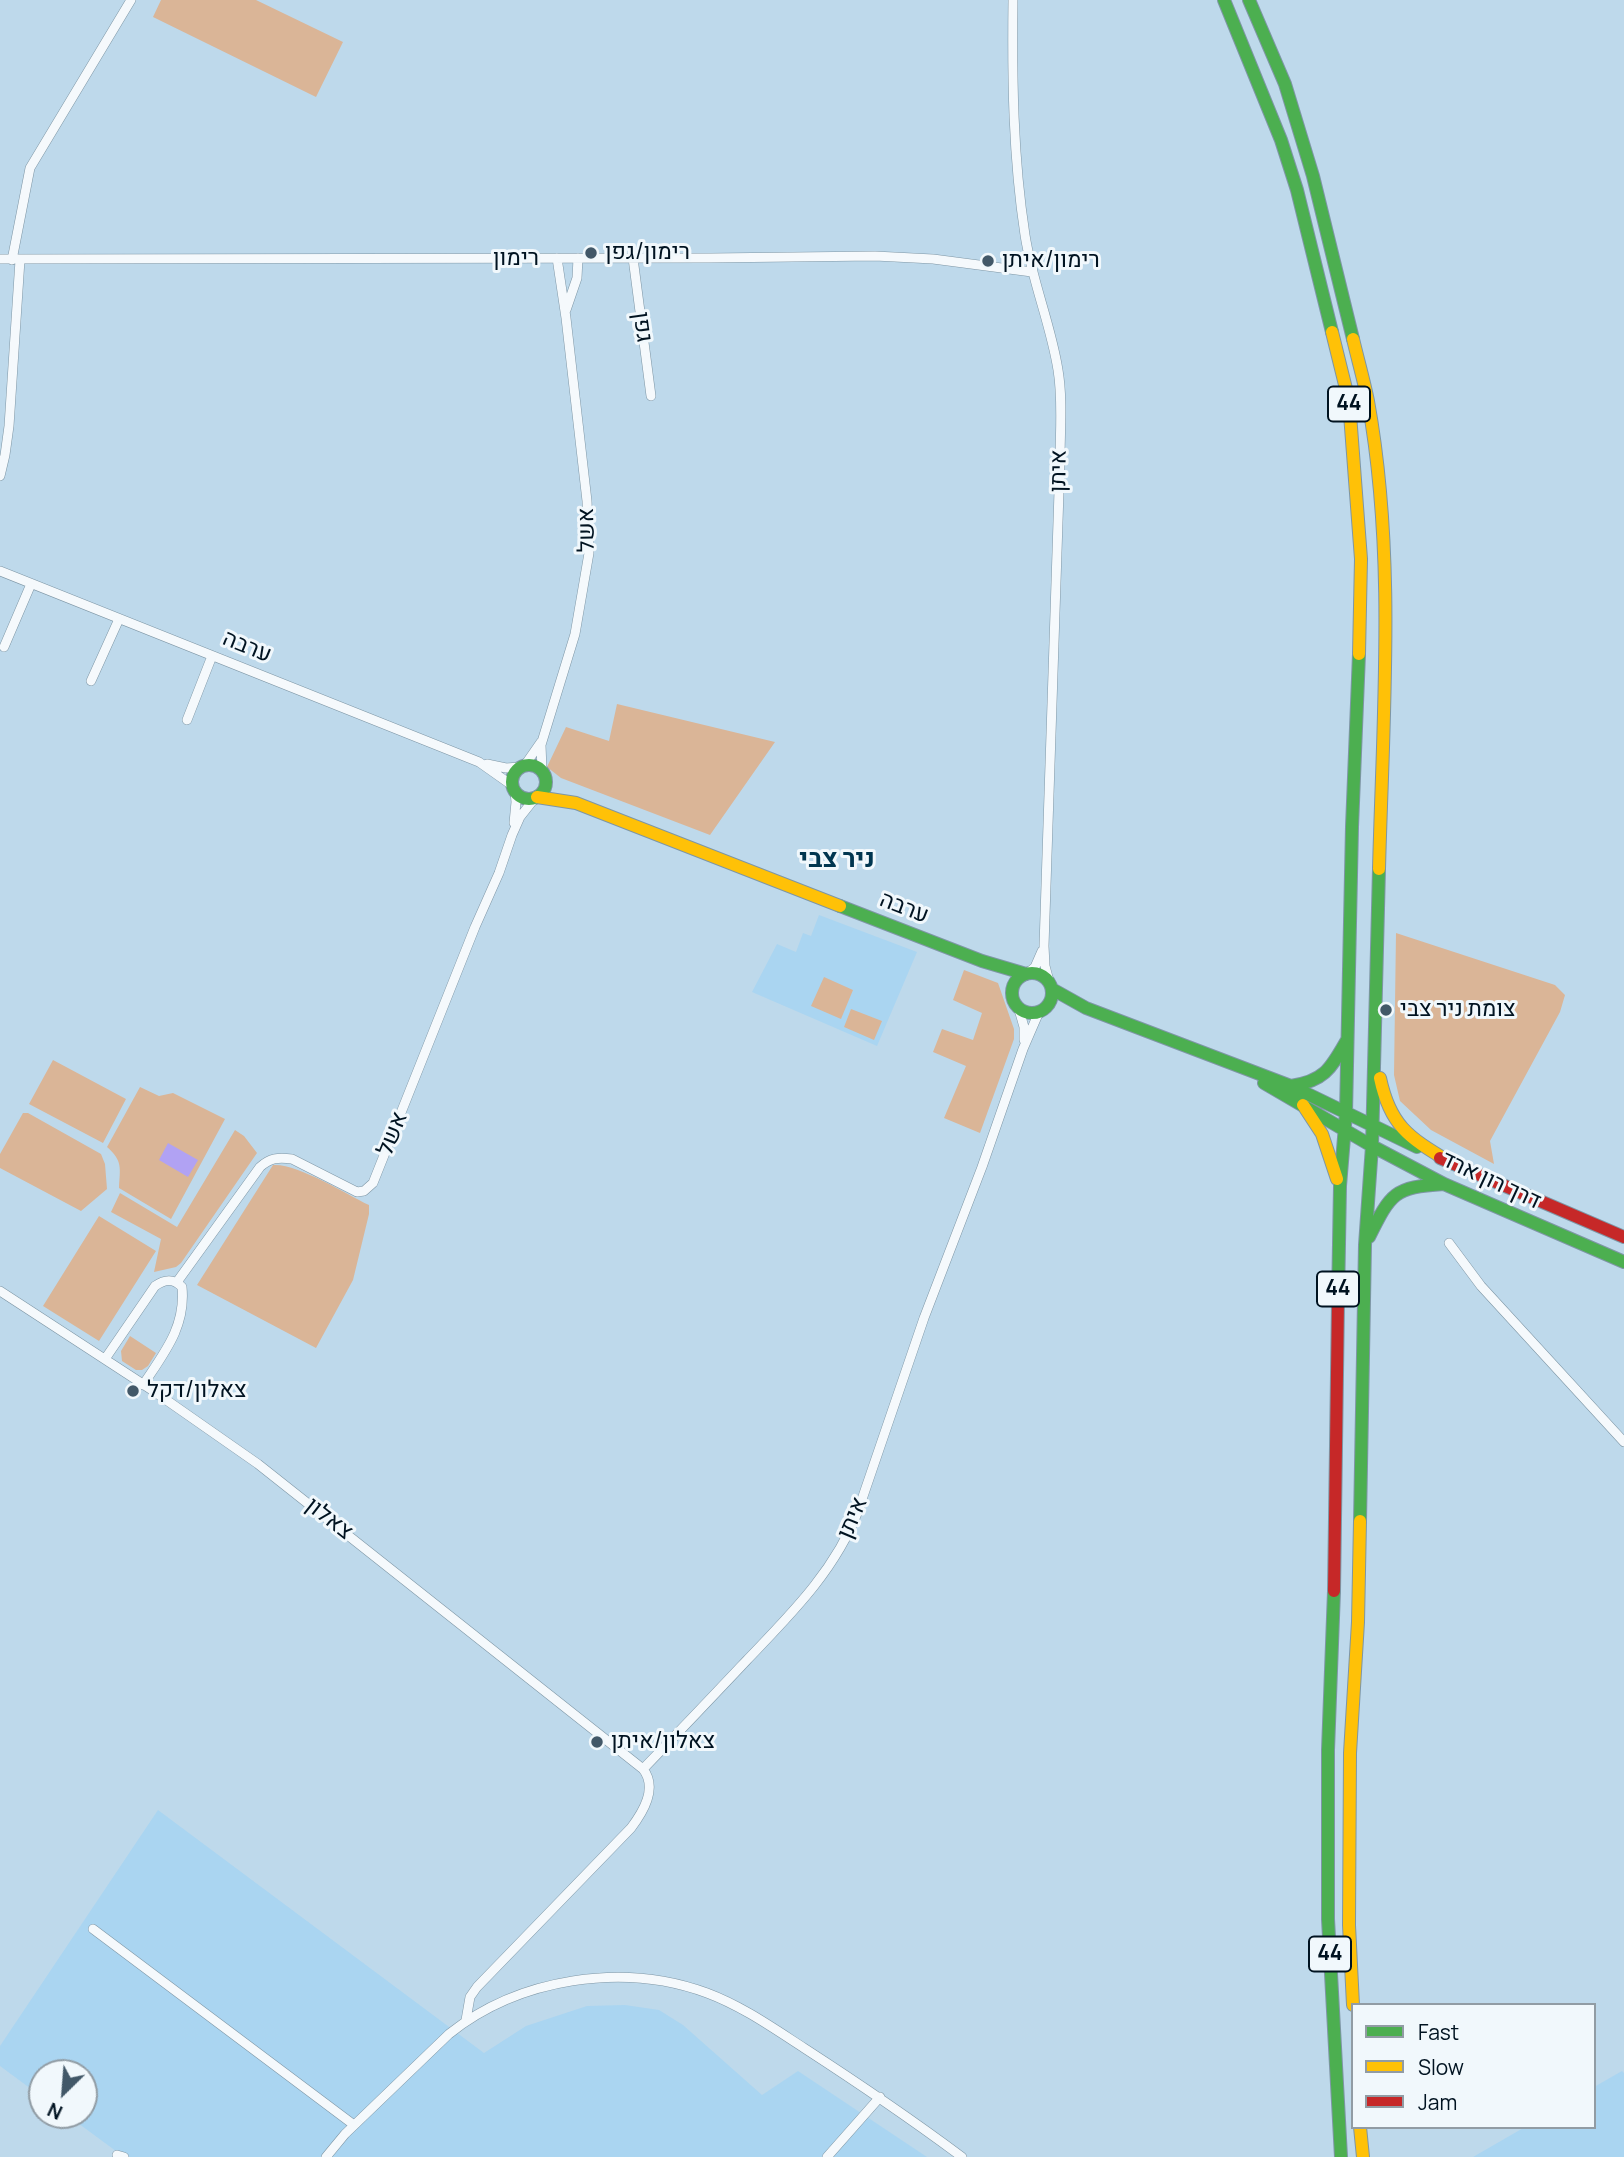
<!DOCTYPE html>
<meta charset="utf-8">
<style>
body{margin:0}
#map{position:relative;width:1624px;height:2157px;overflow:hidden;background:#bed9eb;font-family:Manrope,sans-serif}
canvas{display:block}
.legend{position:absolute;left:1351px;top:2003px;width:245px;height:126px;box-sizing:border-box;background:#f1f8fc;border:2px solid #919ca4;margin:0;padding:9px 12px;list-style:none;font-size:21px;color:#001321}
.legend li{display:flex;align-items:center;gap:14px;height:35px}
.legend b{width:35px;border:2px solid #919ca4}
.north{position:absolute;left:28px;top:2059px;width:70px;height:70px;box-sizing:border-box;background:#f1f8fc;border:2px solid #919ca4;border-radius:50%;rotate:205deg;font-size:19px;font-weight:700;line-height:28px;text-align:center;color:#001321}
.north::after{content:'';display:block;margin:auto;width:24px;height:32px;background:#425868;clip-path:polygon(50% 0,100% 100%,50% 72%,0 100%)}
</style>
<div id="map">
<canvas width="1624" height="2157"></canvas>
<ul class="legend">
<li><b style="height:9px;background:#4caf50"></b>Fast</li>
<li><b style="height:9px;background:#ffc107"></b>Slow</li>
<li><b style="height:9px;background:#c62828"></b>Jam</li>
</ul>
<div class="north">N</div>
</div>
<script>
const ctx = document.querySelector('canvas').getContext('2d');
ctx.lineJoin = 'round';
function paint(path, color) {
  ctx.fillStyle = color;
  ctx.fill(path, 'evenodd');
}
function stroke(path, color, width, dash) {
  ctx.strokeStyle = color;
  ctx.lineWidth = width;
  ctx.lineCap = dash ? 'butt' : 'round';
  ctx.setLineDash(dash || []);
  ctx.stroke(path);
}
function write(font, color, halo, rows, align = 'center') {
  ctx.font = font + ' Manrope,Heebo,sans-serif';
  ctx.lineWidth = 6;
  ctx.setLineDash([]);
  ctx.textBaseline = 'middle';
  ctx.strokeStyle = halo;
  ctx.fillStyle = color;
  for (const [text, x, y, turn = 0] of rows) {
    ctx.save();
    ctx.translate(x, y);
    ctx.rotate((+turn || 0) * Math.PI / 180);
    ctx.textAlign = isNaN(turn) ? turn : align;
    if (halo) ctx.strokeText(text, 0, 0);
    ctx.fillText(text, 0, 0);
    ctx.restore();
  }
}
paint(new Path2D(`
 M819 915 917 952 877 1046 752 992 777 944 796 952 803 933 811 936Z
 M158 1810 484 2053 526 2026 587 2006 625 2005 659 2010 683 2025 762 2095 798 2071 927 2157H124L67 2115H84V2073H42V2097L0 2066V2046Z
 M1622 2071 1624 2073V2157H1473L1525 2127H1594V2087Z`), '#aad5f1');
paint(new Path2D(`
 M161 0H256L343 42 316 97 153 17Z
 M617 704 775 742 710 835 561 778 547 767 566 727 609 741Z
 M1396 933 1555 985 1565 995 1560 1012 1490 1141 1494 1164 1431 1130 1400 1101 1394 1075Z
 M964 970 998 983 1014 1029V1039L980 1133 944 1118 966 1066 933 1052 942 1029 973 1040 982 1013 953 1000Z
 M824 977 853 990 841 1019 811 1006Z
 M851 1009 882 1021 874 1040 844 1027Z
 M53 1060 126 1099 103 1143 29 1104Z
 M140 1087 159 1096 173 1093 225 1119 171 1219 119 1188C120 1168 123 1161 107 1147Z
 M23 1113H28L101 1154 105 1164 107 1189 81 1211 0 1168V1154Z
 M235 1130 244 1136 257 1153 181 1263 176 1267 154 1272 161 1239 111 1212 120 1193 177 1227Z
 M273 1165C297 1163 346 1194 369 1205V1214L353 1280 316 1348 197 1285Z
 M99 1216 156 1251 99 1341 43 1306Z
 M130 1336 156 1353 148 1366 142 1370H136L122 1361 121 1351Z`), '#dab597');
paint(new Path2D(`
 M168 1143 198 1160 188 1177 159 1160Z`), '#b1a2f3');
const street = new Path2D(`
 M1013 0C1012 79 1013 157 1025 235 1032 281 1051 325 1058 370 1063 400 1060 431 1060 461L1044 946 1045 966 1049 981
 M633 258 651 396
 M0 259 711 258 875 256 933 259 1032 272
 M12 260 30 168 131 0
 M566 310 577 278 578 258
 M0 476 5 455 9 426 20 260
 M0 571 479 762 513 786
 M4 647 31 584
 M91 681 119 619
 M187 720 212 656
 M487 764 506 768 520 767
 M525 765 541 742
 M542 770 541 745 575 634 589 553 587 501 566 318 557 258
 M514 823 516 802 515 791
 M1028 973 1035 967 1042 951
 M1018 1006 1024 1027V1040
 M1449 1243 1481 1286 1624 1442
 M177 1282 260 1167C270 1158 278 1157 292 1159L357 1192 364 1191 373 1183 475 927 499 873 512 835 520 817 535 798
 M0 1291 152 1390 258 1464 643 1769C658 1788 643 1812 631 1828L477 1987 470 1997 466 2020
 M105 1359 155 1286C165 1279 173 1278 182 1287 186 1327 164 1353 143 1385
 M643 1769C678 1733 712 1697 747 1660 790 1615 835 1571 858 1511L924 1318 982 1167 1023 1049 1039 1012
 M93 1929 354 2125
 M117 2155 124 2157
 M326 2157 345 2134 449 2034C519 1978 623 1962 707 1993 742 2006 773 2028 804 2048 858 2083 911 2119 962 2157
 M827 2157 880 2097`);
const fast = new Path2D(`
 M1224 0 1281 140 1297 190 1332 332
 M1249 0 1285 84 1313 176 1353 339
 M512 782a17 17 0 1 1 34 0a17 17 0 1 1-34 0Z
 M840 906 982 961 1026 974
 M1012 993a20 20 0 1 1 40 0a20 20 0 1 1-40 0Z
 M1052 989 1086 1008 1291 1086 1417 1147
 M1264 1083 1372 1146 1444 1184 1624 1262
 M1291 1086C1325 1081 1331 1068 1347 1040
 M1369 1237C1391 1193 1394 1187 1444 1184
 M1338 1301 1340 1186 1346 1113 1352 827 1359 654
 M1360 1521 1365 1245 1372 1146 1379 869
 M1334 1591 1328 1750V1919L1341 2157`);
const slow = new Path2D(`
 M1332 332 1349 401 1361 559 1359 654
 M1353 339C1358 360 1364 381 1368 401 1396 555 1383 714 1379 869
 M537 797 576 803 840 906
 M1380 1078C1390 1125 1408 1137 1448 1161
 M1303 1105 1322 1134 1337 1179
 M1353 2005 1349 1925 1350 1753 1358 1622 1360 1521
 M1360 2127 1363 2157`);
const jam = new Path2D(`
 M1440 1158 1624 1237
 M1334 1591 1338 1301`);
stroke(street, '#7e96a5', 10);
stroke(fast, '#7e96a5', 14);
stroke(slow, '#7e96a5', 14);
stroke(jam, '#7e96a5', 14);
stroke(street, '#f5f9fc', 9);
stroke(fast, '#4caf50', 12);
stroke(slow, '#ffc107', 12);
stroke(jam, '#c62828', 12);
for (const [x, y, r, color] of [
 [591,253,7,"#425868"],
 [988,261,7,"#425868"],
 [1386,1010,7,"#425868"],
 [133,1391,7,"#425868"],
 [597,1742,7,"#425868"]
]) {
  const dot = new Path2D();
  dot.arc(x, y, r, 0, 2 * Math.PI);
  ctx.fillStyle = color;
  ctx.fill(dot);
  stroke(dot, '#f1f8fc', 2.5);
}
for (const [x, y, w] of [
 [1349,404,42],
 [1338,1289,42],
 [1330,1954,42]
]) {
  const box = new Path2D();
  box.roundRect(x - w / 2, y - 17.5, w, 35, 5);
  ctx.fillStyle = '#f1f8fc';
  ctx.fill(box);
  stroke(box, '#001321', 2);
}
write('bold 21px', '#001321', null, [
 ["44",1349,404],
 ["44",1338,1289],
 ["44",1330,1954]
]);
write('23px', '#001321', '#f1f8fc', [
 ["רימון/גפן",605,253],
 ["רימון/איתן",1002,261],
 ["צומת ניר צבי",1400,1010],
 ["צאלון/דקל",147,1391],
 ["צאלון/איתן",611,1742]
], 'left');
write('23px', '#001321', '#f1f8fc', [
 ["רימון",516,259],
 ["גפן",642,327,82],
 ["איתן",1059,471,-89],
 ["אשל",587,530,-91],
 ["ערבה",247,647,22],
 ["ערבה",904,908,21],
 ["אשל",393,1134,-68],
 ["דרך רון ארד",1491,1181,25],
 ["איתן",853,1518,-67],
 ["צאלון",329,1519,38]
]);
write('bold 26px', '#003650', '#f1f8fc', [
 ["ניר צבי",837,860]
]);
</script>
